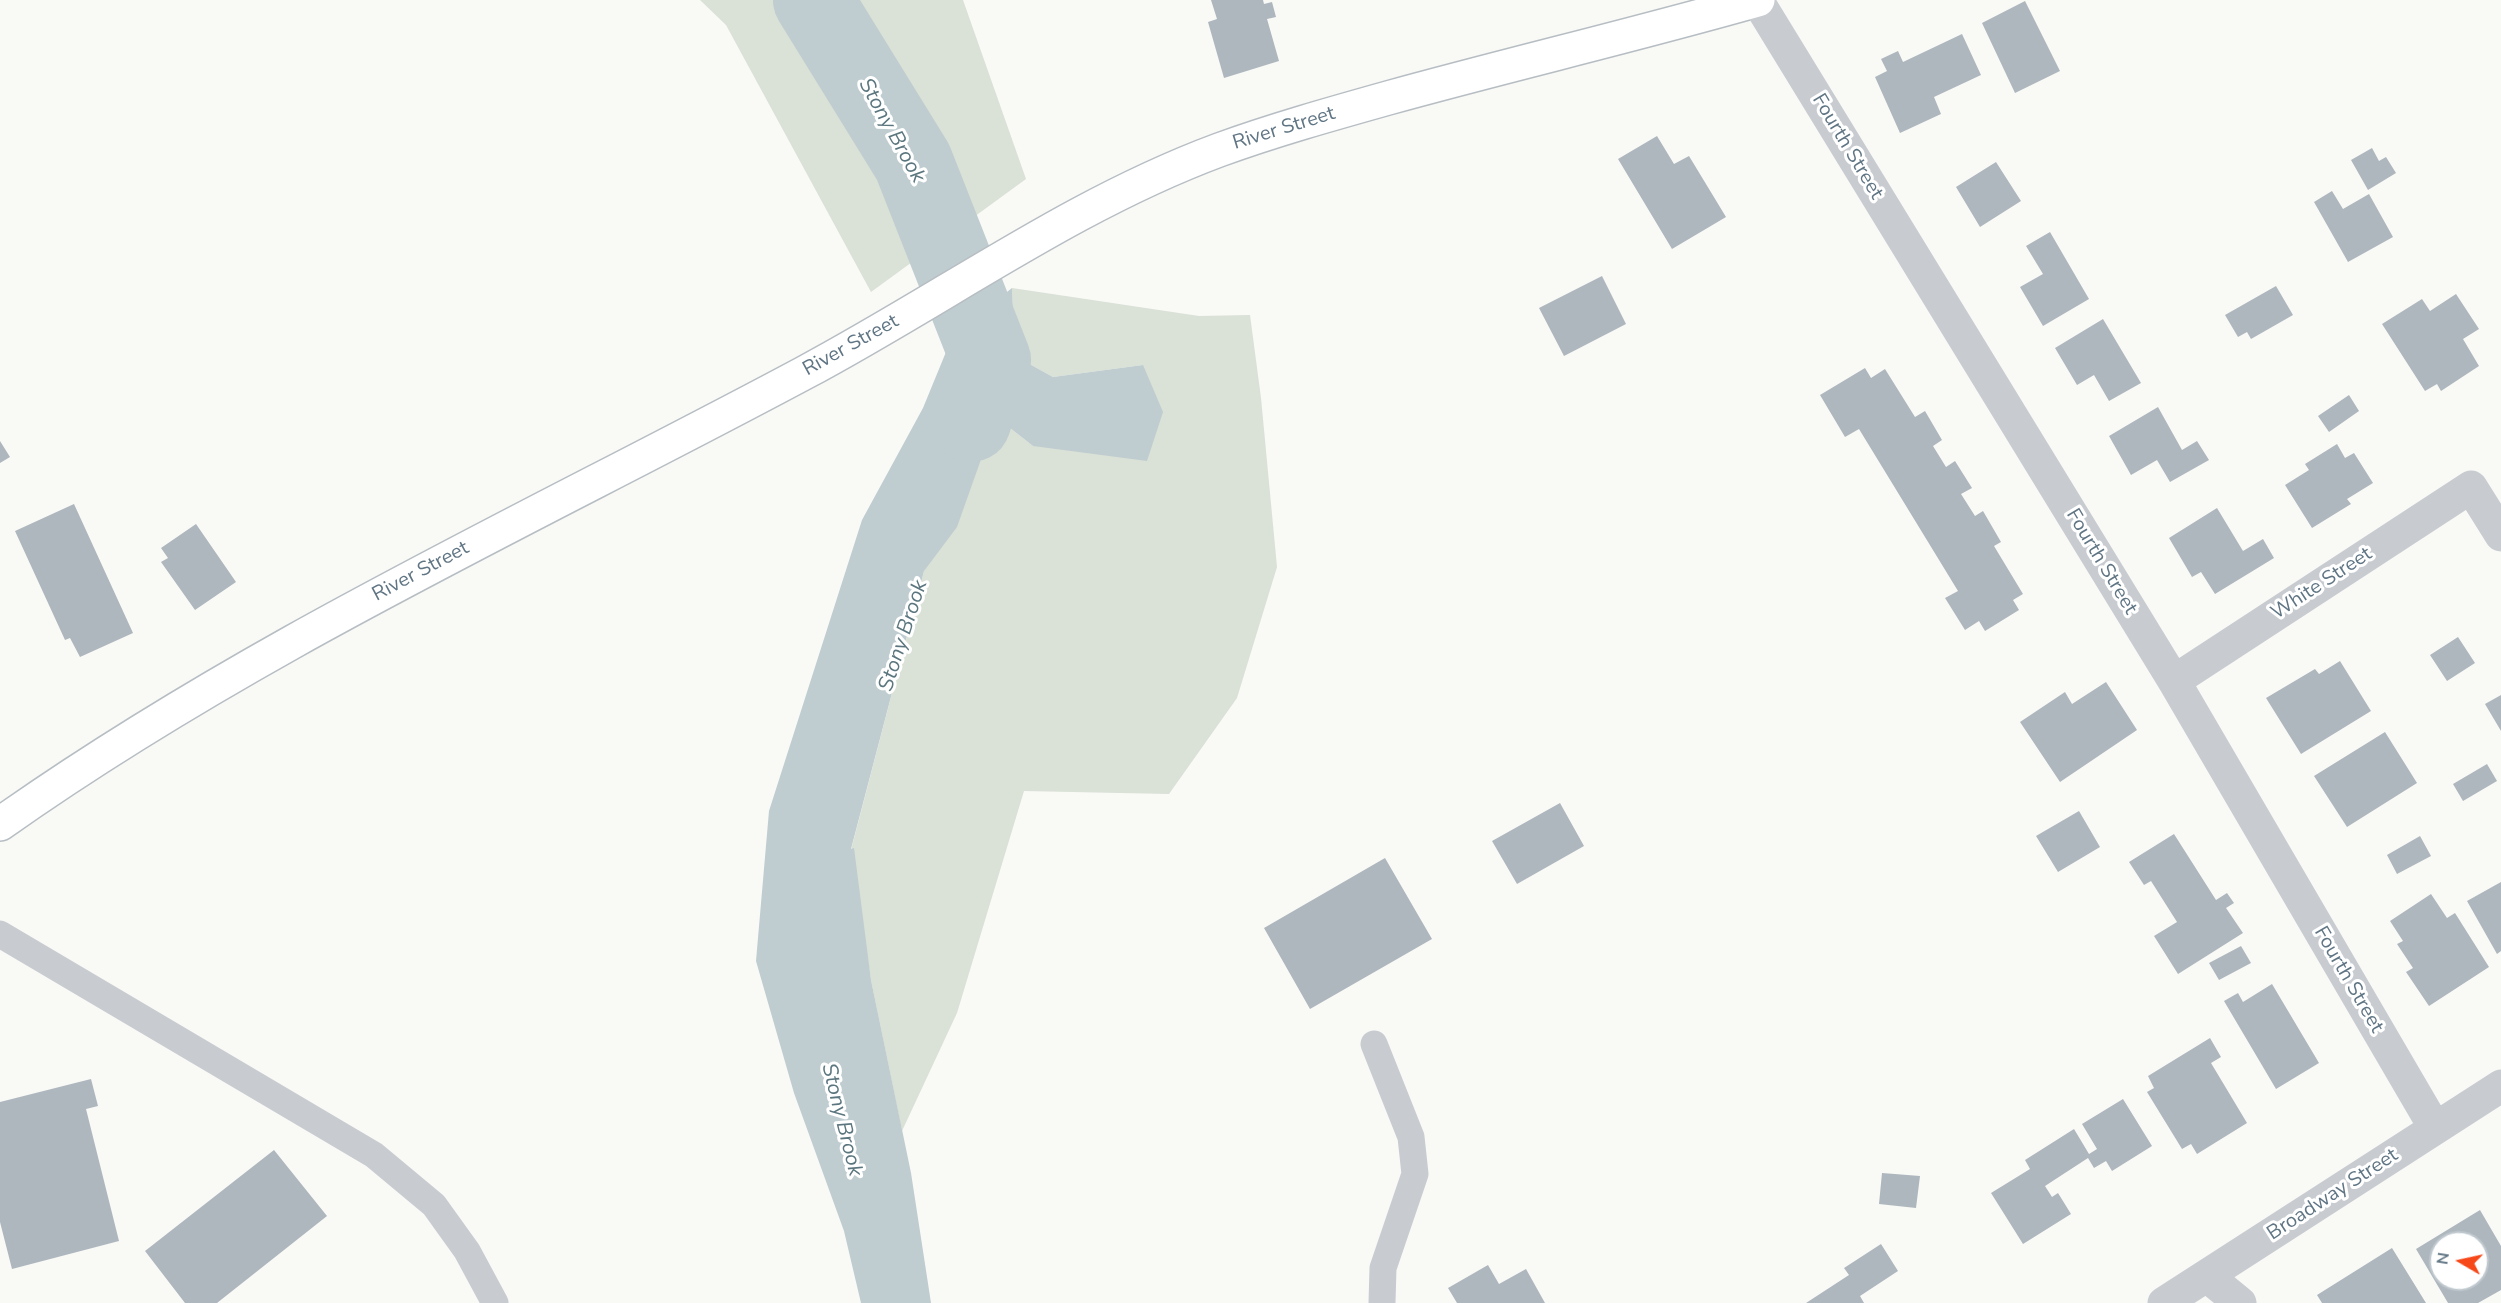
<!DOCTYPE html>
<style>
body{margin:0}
#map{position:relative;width:2501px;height:1303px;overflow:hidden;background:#f9f9f6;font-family:"Nunito Sans",sans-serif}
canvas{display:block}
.north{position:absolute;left:2429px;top:1231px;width:60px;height:60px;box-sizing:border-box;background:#fff;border:2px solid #bfc8ce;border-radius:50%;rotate:279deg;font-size:16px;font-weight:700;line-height:24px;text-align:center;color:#607584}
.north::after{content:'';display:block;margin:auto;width:21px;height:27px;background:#f64819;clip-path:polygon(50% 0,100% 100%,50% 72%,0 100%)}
</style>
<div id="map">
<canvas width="2501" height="1303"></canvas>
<div class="north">N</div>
</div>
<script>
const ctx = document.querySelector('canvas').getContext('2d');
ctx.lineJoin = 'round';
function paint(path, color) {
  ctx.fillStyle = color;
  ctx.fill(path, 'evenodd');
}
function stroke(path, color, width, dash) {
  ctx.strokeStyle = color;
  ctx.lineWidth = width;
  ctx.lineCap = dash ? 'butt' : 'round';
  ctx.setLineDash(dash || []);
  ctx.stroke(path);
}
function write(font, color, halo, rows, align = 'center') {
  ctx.font = font + ' "Nunito Sans",sans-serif';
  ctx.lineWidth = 6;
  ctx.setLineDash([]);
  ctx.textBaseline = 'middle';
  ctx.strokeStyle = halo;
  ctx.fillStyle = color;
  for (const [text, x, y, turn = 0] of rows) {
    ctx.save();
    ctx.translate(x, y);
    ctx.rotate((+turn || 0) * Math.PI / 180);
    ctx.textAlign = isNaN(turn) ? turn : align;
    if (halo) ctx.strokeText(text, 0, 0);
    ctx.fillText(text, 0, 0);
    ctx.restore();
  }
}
paint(new Path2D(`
 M700 0H963L1026 179 871 292 726 25Z
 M1012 288 1199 316 1250 315 1261 398 1277 567 1237 698 1169 794 1024 791 957 1013 902 1131 871 980 851 850 924 571 996 417 1033 446 1143 365 1053 377 1015 356Z`), '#dae1d6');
paint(new Path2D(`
 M1012 288 1015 356 1053 377 1143 365 1163 412 1147 461 1033 446 996 417 957 527 924 571 851 849 854 848 871 980 911 1173 931 1303H861L844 1231 794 1093 756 961 769 811 862 520 923 408 953 335Z`), '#bfccd0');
stroke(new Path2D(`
 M813 0 913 162 991 360 971 422`), '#bfccd0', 80);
paint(new Path2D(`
 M1211 0H1263L1264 4 1272 2 1276 17 1267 19 1279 61 1224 78 1208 22 1217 19Z
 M2025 1 2060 71 2015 93 1982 23Z
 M1962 34 1981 75 1934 97 1941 114 1900 133 1875 77 1887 71 1881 59 1898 51 1903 62Z
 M1657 136 1674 164 1689 156 1726 217 1672 249 1618 159Z
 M2372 148 2379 161 2386 157 2396 173 2368 190 2351 160Z
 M1996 162 2021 201 1980 227 1956 187Z
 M2332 191 2343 209 2369 194 2393 237 2348 262 2314 202Z
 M2050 232 2089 299 2043 326 2020 287 2043 274 2026 246Z
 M1602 276 1626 324 1564 356 1539 308Z
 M2276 286 2293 315 2251 339 2247 332 2238 337 2225 315Z
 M2456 294 2479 329 2463 339 2479 366 2441 391 2437 384 2425 391 2382 324 2422 299 2430 311Z
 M2103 319 2141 383 2109 401 2094 375 2077 385 2055 348Z
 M1865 368 1871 378 1885 369 1915 417 1925 411 1942 440 1933 446 1946 467 1955 461 1972 488 1961 494 1975 516 1983 511 2001 542 1994 546 2023 594 2013 600 2019 610 1985 631 1979 621 1965 630 1945 598 1958 591 1859 429 1845 437 1820 395Z
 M2349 395 2359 411 2329 432 2318 416Z
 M2158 407 2182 450 2197 441 2209 460 2170 482 2157 460 2131 475 2109 436Z
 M0 441 10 457 0 463Z
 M2337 444 2345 458 2354 453 2373 483 2347 499 2351 504 2312 528 2285 485 2309 470 2305 464Z
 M74 504 133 633 80 657 70 638 65 640 15 531Z
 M2217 508 2243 551 2263 539 2274 558 2215 594 2201 572 2192 577 2169 538Z
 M196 524 236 582 195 610 161 562 168 558 161 548Z
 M2458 637 2475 663 2447 681 2430 655Z
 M2340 661 2371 711 2301 754 2266 698 2315 669 2319 674Z
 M2106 682 2137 730 2060 782 2020 722 2065 692 2072 704Z
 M2501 695V731L2485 704Z
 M2385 732 2417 783 2347 827 2314 776Z
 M2487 764 2497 781 2463 801 2453 784Z
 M1560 803 1584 846 1517 884 1492 841Z
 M2079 811 2100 847 2058 872 2036 836Z
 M2174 834 2216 900 2227 893 2234 903 2226 908 2243 933 2178 974 2154 936 2177 922 2151 881 2144 885 2129 862Z
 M2420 836 2431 856 2397 874 2387 855Z
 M1385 858 1432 939 1310 1009 1264 928Z
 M2501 882V951L2497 954 2467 901Z
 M2431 894 2447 918 2455 913 2489 967 2429 1006 2406 972 2413 968 2397 944 2403 941 2390 921Z
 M2241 946 2251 963 2219 980 2209 963Z
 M2272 984 2319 1063 2276 1089 2224 1001 2238 993 2243 1002Z
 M2210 1038 2221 1057 2211 1063 2247 1123 2197 1154 2191 1144 2182 1149 2147 1092 2154 1088 2148 1076Z
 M91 1079 98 1106 86 1109 119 1241 12 1269 0 1222V1102Z
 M2123 1099 2152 1146 2112 1171 2106 1161 2094 1168 2088 1158 2045 1186 2052 1197 2058 1193 2071 1214 2023 1244 1991 1193 2030 1169 2025 1160 2074 1129 2089 1154 2097 1149 2082 1124Z
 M274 1150 327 1216 217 1303H185L145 1251Z
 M1882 1173 1920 1176 1916 1208 1879 1204Z
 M2480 1210 2501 1246V1290L2478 1303H2448L2416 1249ZM2441 1243H2477V1279H2441Z
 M1881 1244 1898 1271 1860 1296 1864 1303H1806L1849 1275 1844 1268Z
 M2392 1248 2426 1303H2322L2317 1295Z
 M1488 1265 1499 1284 1526 1269 1545 1303H1457L1448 1288Z`), '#aeb7be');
const secondary = new Path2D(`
 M0 824C252 646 533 518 804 373 943 299 1071 205 1219 150 1274 130 1331 114 1388 98 1511 64 1635 35 1758 0`);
stroke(secondary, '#b7bec3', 36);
stroke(new Path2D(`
 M0 934 374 1155 434 1205 467 1251 495 1303
 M1374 1044 1411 1137 1415 1174 1383 1268 1382 1303`), '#c8ccd0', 27);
stroke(new Path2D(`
 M1757 0 2174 681 2435 1128
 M2174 681 2471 487 2501 535
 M2207 1276 2240 1303
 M2164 1303 2501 1086`), '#c8ccd0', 33);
stroke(secondary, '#fff', 33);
write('20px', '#607584', '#fff', [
 ["River Street",1284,129,-17],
 ["Fourth Street",1847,147,59],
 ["River Street",851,346,-29],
 ["Fourth Street",2101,562,59],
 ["River Street",421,572,-28],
 ["White Street",2322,584,-33],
 ["Fourth Street",2348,980,60],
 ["Broadway Street",2333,1195,-33]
]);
write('italic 21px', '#5b767e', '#fff', [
 ["Stony Brook",891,131,61],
 ["Stony Brook",904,636,-72],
 ["Stony Brook",841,1120,76]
]);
</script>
